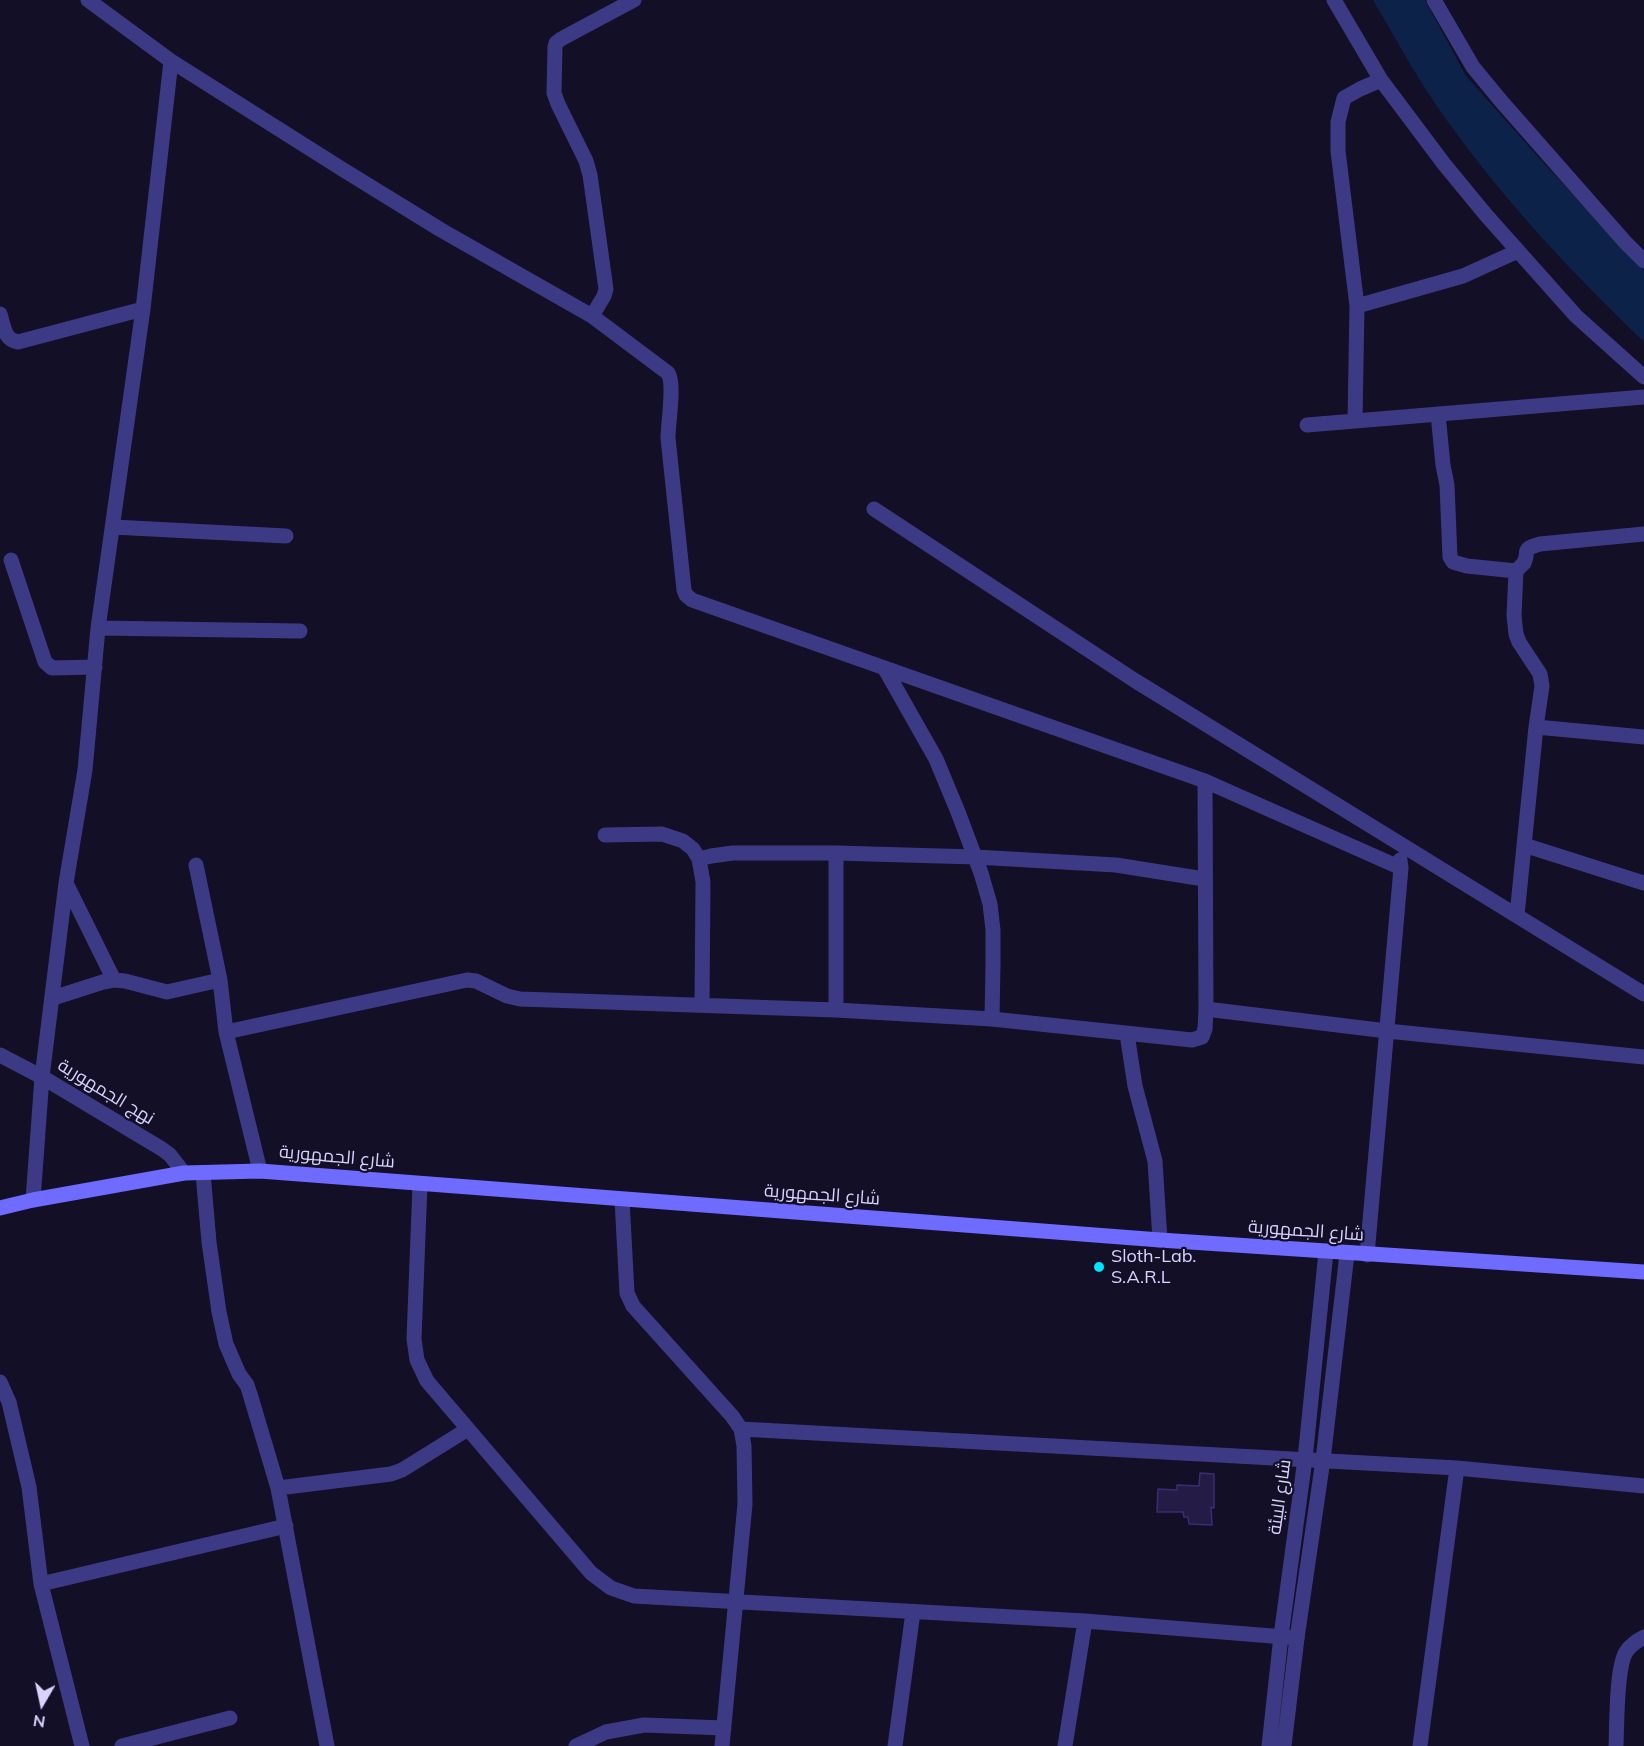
<!DOCTYPE html>
<meta charset="utf-8">
<style>
body{margin:0}
#map{position:relative;width:1644px;height:1746px;overflow:hidden;background:#130f26;font-family:Mulish,sans-serif}
canvas{display:block}
.north{position:absolute;left:12px;top:1674px;width:60px;height:60px;-webkit-text-stroke:4px #130f26;paint-order:stroke;rotate:189deg;font-size:16px;font-weight:700;line-height:24px;text-align:center;color:#d9d4ff}
.north::after{content:'';display:block;margin:auto;width:21px;height:27px;background:#d9d4ff;clip-path:polygon(50% 0,100% 100%,50% 72%,0 100%)}
</style>
<div id="map">
<canvas width="1644" height="1746"></canvas>
<div class="north">N</div>
</div>
<script>
const ctx = document.querySelector('canvas').getContext('2d');
ctx.lineJoin = 'round';
function paint(path, color) {
  ctx.fillStyle = color;
  ctx.fill(path, 'evenodd');
}
function stroke(path, color, width, dash) {
  ctx.strokeStyle = color;
  ctx.lineWidth = width;
  ctx.lineCap = dash ? 'butt' : 'round';
  ctx.setLineDash(dash || []);
  ctx.stroke(path);
}
function write(font, color, halo, rows, align = 'center') {
  ctx.font = font + ' Mulish,Cairo,sans-serif';
  ctx.lineWidth = 4.5;
  ctx.setLineDash([]);
  ctx.textBaseline = 'middle';
  ctx.strokeStyle = halo;
  ctx.fillStyle = color;
  for (const [text, x, y, turn = 0] of rows) {
    ctx.save();
    ctx.translate(x, y);
    ctx.rotate((+turn || 0) * Math.PI / 180);
    ctx.textAlign = isNaN(turn) ? turn : align;
    if (halo) ctx.strokeText(text, 0, 0);
    ctx.fillText(text, 0, 0);
    ctx.restore();
  }
}
paint(new Path2D(`
 M1373 0H1425L1466 76 1542 161 1644 271V342C1568 269 1494 190 1434 102 1412 69 1393 34 1373 0Z`), '#0c2248');
const building = new Path2D(`
 M1200 1473 1214 1474V1508L1211 1507 1212 1525 1189 1524 1188 1517H1184L1183 1512H1157L1158 1489 1177 1490V1485L1199 1486Z`);
paint(building, '#241b47');
stroke(building, '#3b2d73', 1.5);
stroke(new Path2D(`
 M88 0 171 61 342 169 441 230 592 316 668 373C675 384 668 423 668 438L684 590 686 595 692 600 1205 781 1401 868
 M1334 0 1381 80 1444 164 1486 215 1576 316 1644 377
 M1434 0 1473 67 1501 101 1625 242 1644 261
 M1357 306 1463 276 1518 251
 M0 314C4 326 4 340 18 342L143 309
 M592 316 604 296 606 289 590 175 586 161 558 104 554 93 555 47 556 43 561 39 634 0
 M1438 414 1443 465 1447 485 1450 557 1453 562 1467 566 1516 571
 M1355 421 1357 306 1338 151V122L1344 98 1360 89 1381 80
 M1307 425 1644 397
 M874 509 1134 680 1644 994
 M113 527 286 536
 M11 560 45 662 52 668 95 667
 M98 628 300 631
 M885 669 936 759 958 812 981 873 990 904 993 930V965L992 1019
 M1536 727 1644 737
 M605 835 662 834 683 841 693 849 699 859 703 882 702 1005
 M1524 845 1644 883
 M699 859 711 856 733 853H836L975 857 1116 865 1204 879
 M196 865 220 980 226 1032 260 1171
 M66 883 114 980
 M1517 915 1536 727 1542 686 1540 674 1519 642 1516 634 1514 616 1516 571C1517 570 1523 564 1524 563 1530 550 1520 550 1540 544L1644 534
 M53 998 103 982 114 980 125 981 167 992 220 980
 M1206 1009 1387 1031 1644 1057
 M836 1010V853
 M226 1032 467 980 476 981 507 996 520 999 836 1010 992 1019 1192 1040 1202 1037 1205 1029 1206 1009 1205 781
 M1127 1034 1135 1086 1155 1161 1160 1240
 M0 1055 42 1077 162 1149 170 1155 184 1173
 M203 1173 209 1242 219 1312 226 1344 239 1374 247 1385 250 1394 278 1488 327 1746
 M420 1184 414 1339 417 1360 427 1381 591 1573 611 1588 634 1596 1085 1621 1297 1638
 M33 1200 42 1077 66 883 85 770 98 628 143 309 171 61
 M622 1200 627 1293 633 1306 732 1416 741 1429 744 1446 745 1504 722 1746
 M1367 1255 1401 868 1400 860
 M0 1382 9 1402 29 1487 41 1584 82 1746
 M741 1429 1457 1468 1644 1486
 M278 1488 391 1474 402 1470 468 1429
 M41 1584 286 1526
 M122 1746 230 1718
 M576 1746 606 1732 644 1725 724 1728
 M895 1746 913 1612
 M1065 1746 1085 1621
 M1420 1746 1457 1468
 M1616 1746C1617 1725 1616 1668 1626 1652 1630 1645 1637 1641 1644 1637`), '#3d3a85', 15);
stroke(new Path2D(`
 M1269 1746 1281 1636 1305 1459 1326 1252
 M1284 1746 1297 1638 1323 1460 1347 1254`), '#3d3a85', 15);
stroke(new Path2D(`
 M0 1208 33 1200 184 1173 260 1171 1160 1240 1644 1272`), '#6f6bff', 15);
for (const [x, y, r, color] of [
 [1099,1267,6,"#00e5ff"]
]) {
  const dot = new Path2D();
  dot.arc(x, y, r, 0, 2 * Math.PI);
  ctx.fillStyle = color;
  ctx.fill(dot);
  stroke(dot, '#130f26', 2);
}
write('18px', '#d9d4ff', '#130f26', [
 ["نهج الجمهورية",106,1092,31],
 ["شارع الجمهورية",337,1157,5],
 ["شارع الجمهورية",822,1195,4],
 ["شارع الجمهورية",1306,1231,4],
 ["شارع البيئة",1280,1497,-82]
]);
write('18px', '#d9d4ff', '#130f26', [
 ["Sloth-Lab.",1111,1257],
 ["S.A.R.L",1111,1278]
], 'left');
</script>
